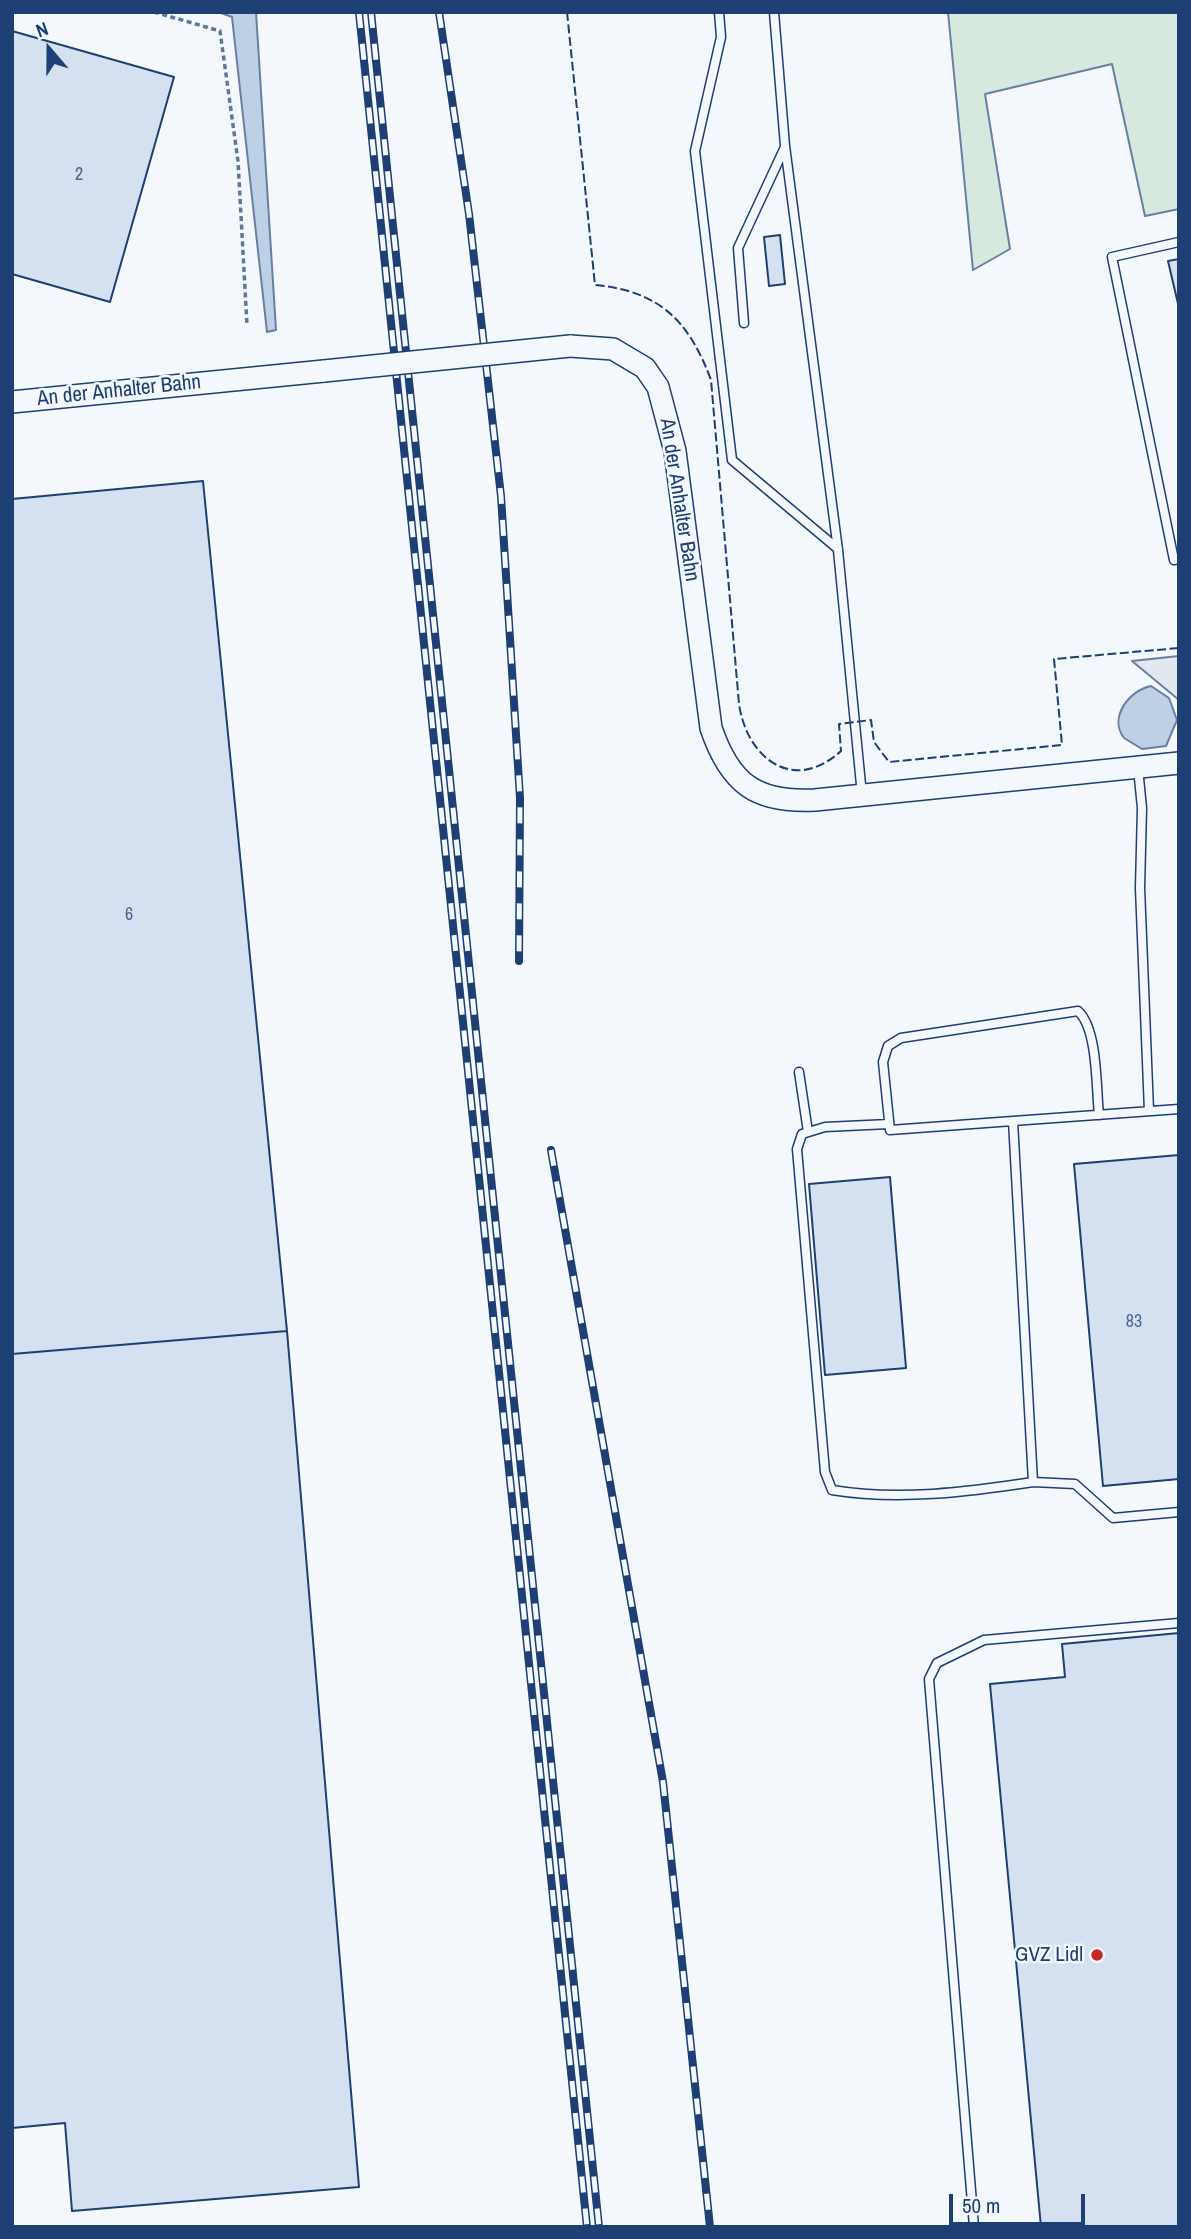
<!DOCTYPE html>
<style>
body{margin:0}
#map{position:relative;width:1191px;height:2239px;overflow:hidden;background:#f4f7fb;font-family:"Archivo Narrow",sans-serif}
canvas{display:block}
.frame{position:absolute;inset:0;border:14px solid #1d3f73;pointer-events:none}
.north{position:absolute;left:14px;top:14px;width:70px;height:70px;-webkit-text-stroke:5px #f4f7fb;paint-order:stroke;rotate:340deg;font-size:19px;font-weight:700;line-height:28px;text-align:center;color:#1d3f73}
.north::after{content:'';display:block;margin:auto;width:24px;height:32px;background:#1d3f73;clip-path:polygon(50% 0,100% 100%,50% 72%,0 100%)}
.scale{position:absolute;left:949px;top:2194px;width:136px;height:32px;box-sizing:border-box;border:4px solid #1d3f73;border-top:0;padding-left:9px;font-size:21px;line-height:24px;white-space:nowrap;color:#1d3f73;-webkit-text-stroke:5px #f4f7fb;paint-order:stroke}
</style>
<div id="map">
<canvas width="1191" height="2239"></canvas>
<div class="frame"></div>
<div class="north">N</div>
<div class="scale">50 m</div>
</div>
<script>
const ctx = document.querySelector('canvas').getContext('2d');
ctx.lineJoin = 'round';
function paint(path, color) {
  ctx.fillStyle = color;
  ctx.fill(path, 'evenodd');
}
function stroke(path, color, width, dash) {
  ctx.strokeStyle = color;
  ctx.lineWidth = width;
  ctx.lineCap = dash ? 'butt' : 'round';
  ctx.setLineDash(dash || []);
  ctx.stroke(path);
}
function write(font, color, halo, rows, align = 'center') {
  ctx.font = font + ' "Archivo Narrow",sans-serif';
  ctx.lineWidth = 5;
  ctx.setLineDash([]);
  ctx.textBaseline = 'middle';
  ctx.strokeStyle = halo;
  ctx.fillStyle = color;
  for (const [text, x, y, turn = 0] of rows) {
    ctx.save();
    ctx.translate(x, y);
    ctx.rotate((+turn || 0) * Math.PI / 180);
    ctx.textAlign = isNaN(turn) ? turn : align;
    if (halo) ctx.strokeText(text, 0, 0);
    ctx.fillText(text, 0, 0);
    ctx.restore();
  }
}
const green = new Path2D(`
 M948 12H1179V209L1145 216 1112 64 985 94 1010 249 973 270Z`);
paint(green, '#d7e8df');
stroke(green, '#687fa3', 2);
const parking = new Path2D(`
 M1179 656V700L1132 661Z`);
paint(parking, '#e3e8f0');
stroke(parking, '#687fa3', 2);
const water = new Path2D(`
 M218 12H256L276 330 267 332 232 17Z
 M1151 686 1169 698 1177 720 1166 746 1142 749 1124 738C1108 717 1130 690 1151 686Z`);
paint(water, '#bed0e5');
stroke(water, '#687fa3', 2);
const building = new Path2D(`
 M12 31 174 77 110 302 12 274Z
 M780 235 785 284 769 286 764 237Z
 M1179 259V308L1168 261Z
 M203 481 287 1331 12 1354V499Z
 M1179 1155V1479L1103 1486 1074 1164Z
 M890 1177 906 1368 825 1375 809 1184Z
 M287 1331 359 2187 72 2211 65 2123 12 2128V1354Z
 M1179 1633V2227H1041L990 1684 1065 1677 1062 1644Z`);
paint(building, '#d5e0f0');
stroke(building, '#1d3f73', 2);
const service = new Path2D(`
 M719 12 721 37 695 151 732 460 838 549
 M774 12 785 146 838 550 862 795
 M1179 242 1112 257 1174 560 1179 559
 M744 323 738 248 785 147
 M1138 768 1142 808 1140 888 1149 1111
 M799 1072 808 1132
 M1179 1109 1013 1121 1033 1482 1075 1484 1113 1518 1179 1512
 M1013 1121 890 1130 883 1062 888 1046 901 1038 1078 1011C1098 1029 1096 1088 1099 1115
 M889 1124 825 1127 802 1134 797 1149 825 1472 832 1490C898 1501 968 1492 1033 1482
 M974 2227 929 1679 937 1663 984 1640 1179 1623`);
const tertiary = new Path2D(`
 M570 346 613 349 645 368 658 387 675 451 711 728C730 784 756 803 815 800L1179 763
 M12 402 324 371`);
stroke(service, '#1d3f73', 11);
stroke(tertiary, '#1d3f73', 24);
stroke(new Path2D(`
 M154 12 220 31 238 161 247 325`), '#5e769c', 3.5, [5, 3.5]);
stroke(service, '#f4f7fb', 8);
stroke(tertiary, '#f4f7fb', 21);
const rail = new Path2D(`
 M359 12 587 2227
 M371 12 599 2227
 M439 12 469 214 501 496 520 798 519 961
 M551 1150 663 1782 710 2227`);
stroke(rail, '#1d3f73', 8);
stroke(rail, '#f4f7fb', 5, [16]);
const tertiaryBridge = new Path2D(`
 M324 371 570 346`);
stroke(tertiaryBridge, '#1d3f73', 24, []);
stroke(tertiaryBridge, '#f4f7fb', 21);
stroke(new Path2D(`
 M567 12 595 285C660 291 689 321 711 380L739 704C747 759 794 794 841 751L839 724 871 720 874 742 889 762 1062 745 1054 659 1179 648`), '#1d3f73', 2, [9, 3.5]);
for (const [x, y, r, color] of [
 [1097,1955,7,"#c62828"]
]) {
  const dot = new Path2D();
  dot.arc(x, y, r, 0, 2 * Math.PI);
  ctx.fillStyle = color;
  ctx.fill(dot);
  stroke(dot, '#f4f7fb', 2.5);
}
write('18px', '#4b6792', null, [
 ["2",79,175],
 ["6",129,915],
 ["83",1134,1322]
]);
write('21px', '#1d3f73', '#f4f7fb', [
 ["An der Anhalter Bahn",119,391,-6],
 ["An der Anhalter Bahn",679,500,81]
]);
write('21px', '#1d3f73', '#f4f7fb', [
 ["GVZ Lidl",1083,1955]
], 'right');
</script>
